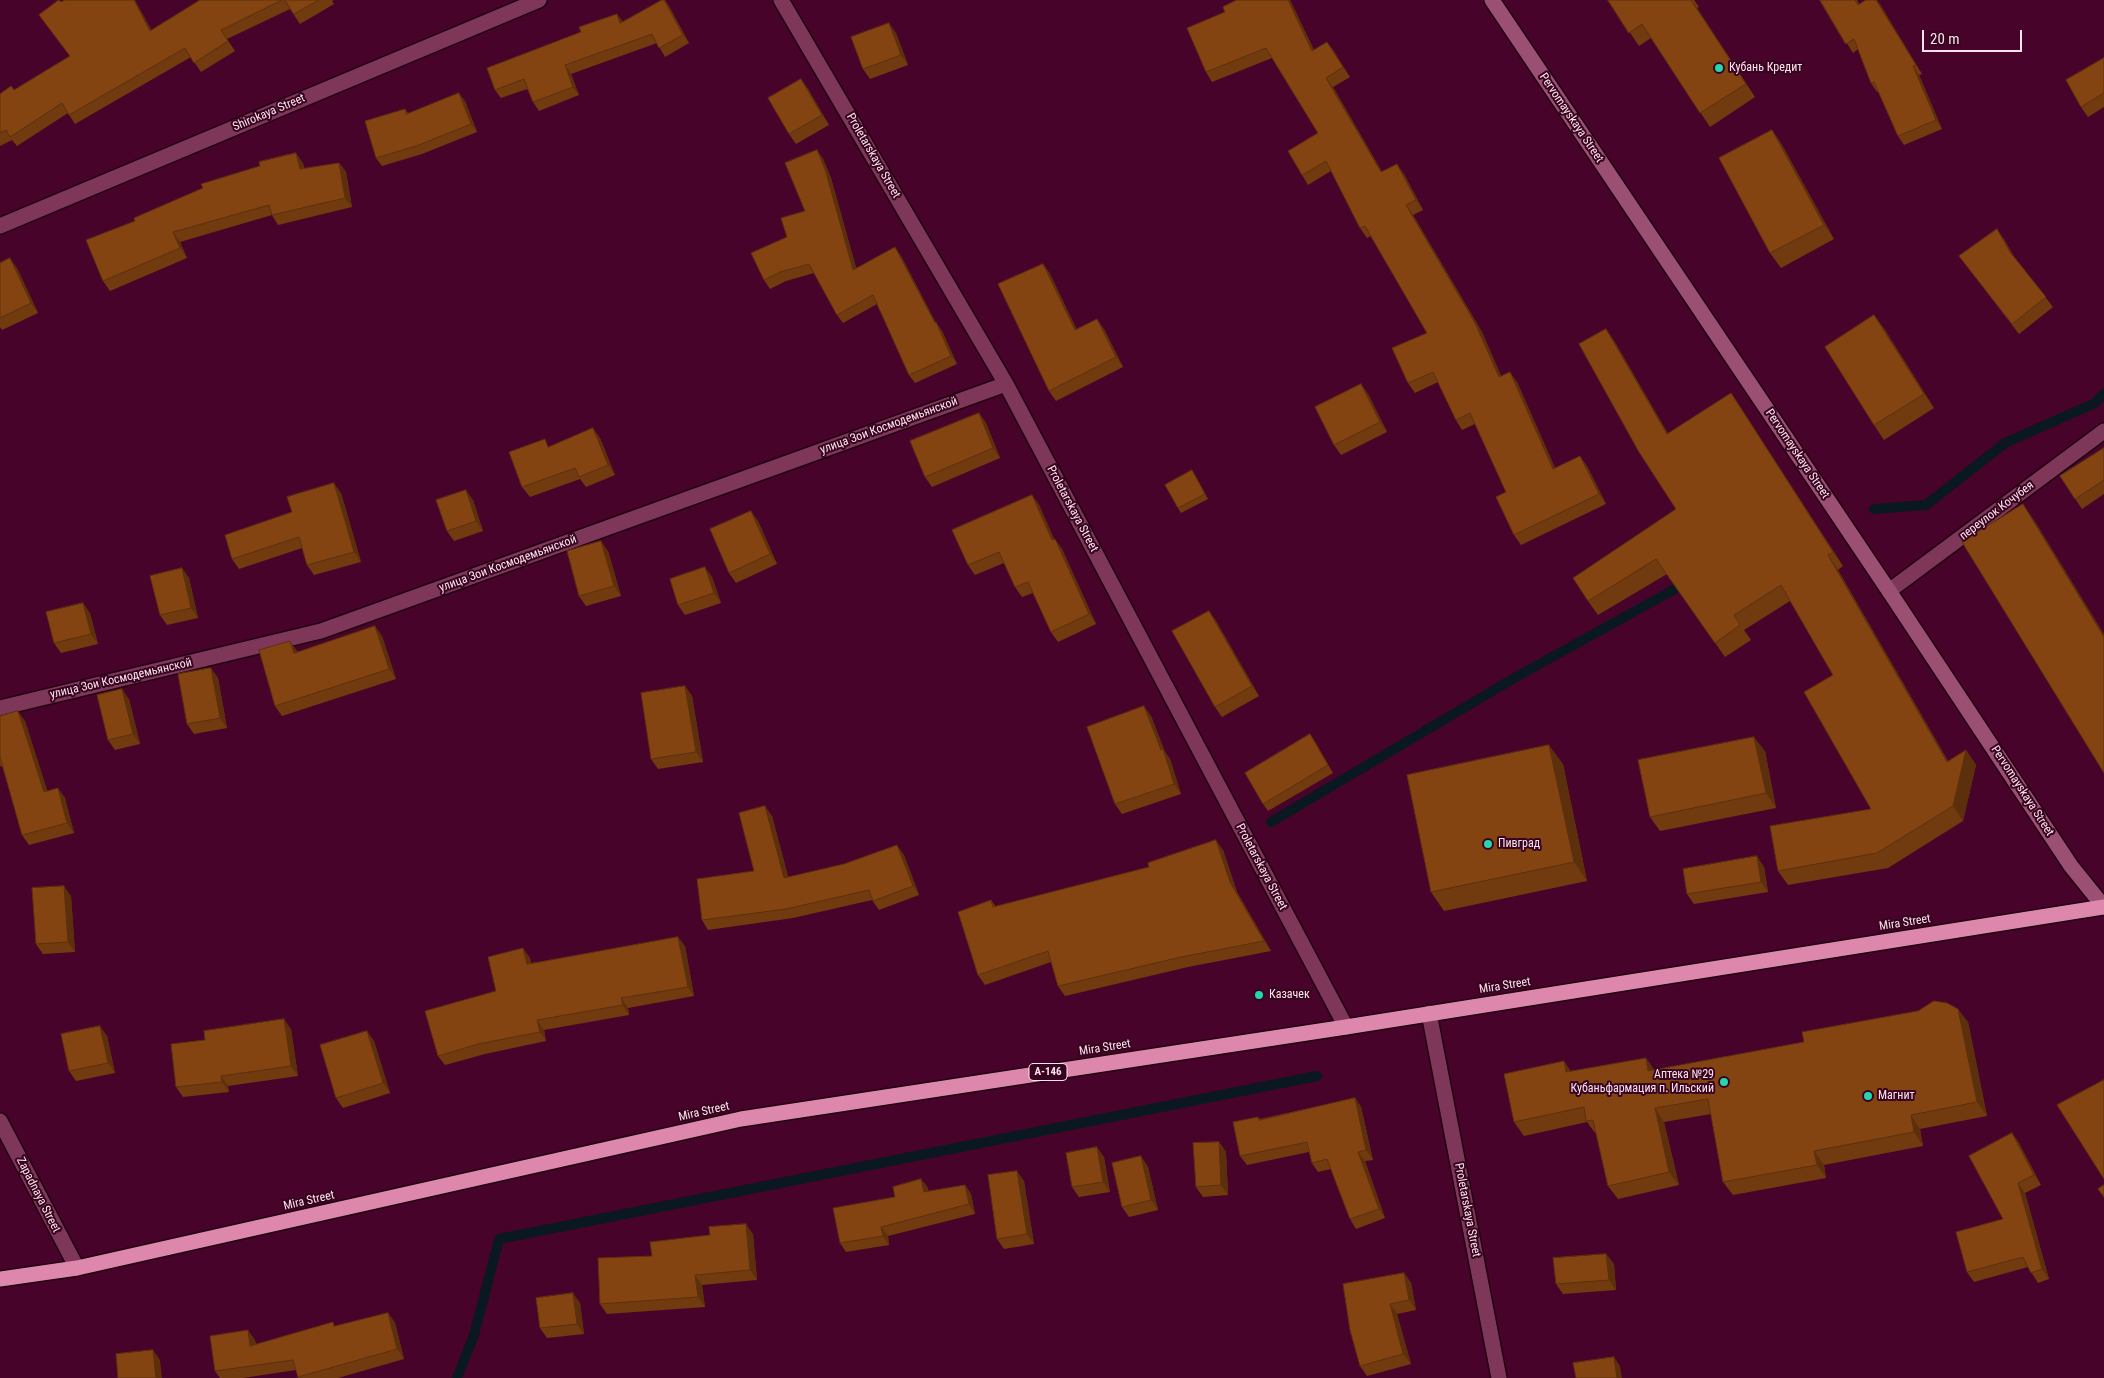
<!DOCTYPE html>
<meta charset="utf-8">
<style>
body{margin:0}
#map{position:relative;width:2104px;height:1378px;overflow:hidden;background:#48032a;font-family:"Roboto Condensed",sans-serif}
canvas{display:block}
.scale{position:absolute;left:1922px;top:30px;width:100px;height:22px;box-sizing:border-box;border:2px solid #fee3ed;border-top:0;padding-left:6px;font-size:15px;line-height:18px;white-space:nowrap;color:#fee3ed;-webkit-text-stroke:4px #370420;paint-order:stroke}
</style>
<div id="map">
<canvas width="2104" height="1378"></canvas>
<div class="scale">20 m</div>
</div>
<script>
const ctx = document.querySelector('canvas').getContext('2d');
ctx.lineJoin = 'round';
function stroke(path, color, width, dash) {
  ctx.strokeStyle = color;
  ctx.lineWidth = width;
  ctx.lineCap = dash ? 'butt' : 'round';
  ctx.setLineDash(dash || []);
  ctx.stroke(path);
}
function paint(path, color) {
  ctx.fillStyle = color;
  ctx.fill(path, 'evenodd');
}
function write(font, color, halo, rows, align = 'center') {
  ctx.font = font + ' "Roboto Condensed",sans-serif';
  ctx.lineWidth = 4;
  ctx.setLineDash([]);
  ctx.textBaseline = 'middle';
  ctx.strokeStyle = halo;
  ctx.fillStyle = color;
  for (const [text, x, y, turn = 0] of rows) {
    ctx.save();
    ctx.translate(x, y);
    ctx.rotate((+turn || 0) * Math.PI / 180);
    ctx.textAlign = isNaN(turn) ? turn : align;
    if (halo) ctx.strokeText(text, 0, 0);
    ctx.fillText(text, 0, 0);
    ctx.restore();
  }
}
stroke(new Path2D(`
 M1874 509 1926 505 2005 443 2095 403 2104 393
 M1271 822 1516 677 1675 589
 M457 1378 474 1335 499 1239 1317 1076`), '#0a1921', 10);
const street = new Path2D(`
 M781 0 1006 384 1346 1027
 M0 226 539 0
 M1889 591 2104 431
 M0 708 321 631 1006 384
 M1429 1013 1499 1378
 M0 1121 77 1268`);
const secondary = new Path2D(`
 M1492 0 1889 591 2071 866 2104 907`);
const highway = new Path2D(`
 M0 1279 77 1268 741 1119 1346 1027 2104 907`);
stroke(street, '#210111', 18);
stroke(secondary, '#210111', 18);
stroke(highway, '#210111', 18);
stroke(street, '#7e3758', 15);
stroke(secondary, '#9b4f72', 15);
stroke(highway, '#de87ad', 15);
paint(new Path2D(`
 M200 0H334L332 1 334 4 300 24 290 9 227 39 235 51 201 72 191 57 75 124 68 113 17 146 12 140 0 146V94L14 90 70 56 151 30Z
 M665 0 670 8 689 43 665 57 657 43 571 74 579 95 539 111 533 102 527 89 501 98 495 90Z
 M1237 0H1290L1314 50 1327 42 1350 77 1333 87 1382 172 1404 174 1423 210 1413 215 1482 332 1501 376 1517 382 1555 468 1587 466 1606 504 1521 545 1514 535 1506 492 1475 424 1462 430 1456 420 1438 382 1415 393 1408 383 1427 333 1371 236 1367 238 1360 228 1331 171 1308 185 1302 175 1318 133 1272 58 1212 82 1206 72 1225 12Z
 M1608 0H1694L1699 7 1697 8 1755 97 1710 127 1651 38 1639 46Z
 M1820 0H1857L1859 4 1866 0H1877L1922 74 1919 75 1942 129 1904 145 1898 136 1879 92H1877L1871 83 1858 49 1853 53Z
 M896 33 908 65 870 79 863 69Z
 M2104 58V107L2088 117 2081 107Z
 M801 79 808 89 829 125 796 144 789 134Z
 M465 101 477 132 422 154 382 166 376 158 405 109 408 113Z
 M1772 130 1782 145 1834 239 1781 268 1770 253Z
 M817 150 823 159 831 178 856 268 901 256 936 323 942 331 957 364 915 383 909 375 877 304 843 323 837 315 814 273 786 281 770 289 764 280 787 237 805 211Z
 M303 163 304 169 339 163 346 172 352 207 278 225 272 215 180 242 187 258 110 291 103 281 86 240Z
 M2004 239 2014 257 2053 307 2019 334 1959 256Z
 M0 263 17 268 38 313 2 330 0 327Z
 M1043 264 1050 274 1076 329H1104L1123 367 1056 401 1049 391Z
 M1874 315 1885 330 1934 408 1884 440 1874 425Z
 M1606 329 1616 344 1668 434 1741 408 1843 566 1838 570 1948 761 1966 750 1976 765 1963 821 1888 868 1788 885 1778 871 1871 809 1833 675 1790 601 1744 630 1751 640 1725 657 1667 574 1598 615 1588 601 1676 509Z
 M1361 384 1368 394 1387 432 1341 455 1334 445Z
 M979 413 986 423 1000 458 932 487 925 477Z
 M600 438 615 475 586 487 580 479 530 497 522 487 550 446Z
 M2104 448V494L2082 509 2060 476Z
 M1195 475 1208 499 1181 513 1178 508Z
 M341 493 361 562 314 575 307 565 302 548 239 569 232 559 292 512Z
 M1032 495 1039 505 1054 539 1062 549 1096 624 1058 642 1051 632 1033 593 1022 597 1015 587 1004 563 975 575 968 565Z
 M473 500 483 531 454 541 447 531Z
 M758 521 777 564 736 583 729 573Z
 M608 551 621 596 586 606 579 596Z
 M182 568 189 578 198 618 167 625 160 615Z
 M712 577 721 603 685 615 678 605Z
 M1209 611 1216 621 1259 696 1222 717 1215 707Z
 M90 613 98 644 61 653 54 643Z
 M382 636 396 679 282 716 275 706 297 652Z
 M218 678 227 728 194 734 187 724Z
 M685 686 692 696 703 762 658 769 651 759Z
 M129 699 140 744 115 750 108 740Z
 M0 716 25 721 47 791 65 798 74 833 29 845 22 835 3 766 1 767 0 765Z
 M1151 716 1165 752 1170 759 1181 794 1122 814 1115 804Z
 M1310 734 1333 773 1268 811 1263 804Z
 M1765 751 1776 808 1660 831 1650 817Z
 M1563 764 1587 881 1444 911 1431 892Z
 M772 816 788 877 904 855 919 895 879 910 872 900 793 918 708 930 702 920 754 871Z
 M1223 850 1237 892 1271 951 1188 967 1065 996 1058 986 1051 962 985 985 978 975 991 900 996 907Z
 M1764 867 1768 892 1694 904 1687 894Z
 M71 896 75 952 43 954 36 944Z
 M685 946 694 996 628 1008 629 1015 544 1030 546 1041 485 1054 445 1065 438 1056 496 991 530 958 531 963Z
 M1968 1022 1987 1116 1920 1129 1923 1146 1824 1165 1826 1178 1733 1195 1723 1182 1711 1114 1664 1122 1679 1185 1618 1199 1608 1186 1596 1134 1587 1122 1524 1136 1514 1122 1564 1061 1571 1072 1646 1058 1654 1070Z
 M291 1029 298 1076 228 1086 229 1092 183 1097 176 1087 205 1040Z
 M107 1036 115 1073 76 1081 69 1071Z
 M374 1041 390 1093 343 1108 336 1098Z
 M1355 1098 1361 1107 1373 1160 1365 1161 1385 1218 1356 1229 1350 1219 1331 1169 1318 1172 1312 1163 1309 1152 1247 1165 1240 1156 1258 1117 1260 1119Z
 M2012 1133 2019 1143 2041 1185 2025 1193 2049 1279 2038 1283 2028 1267 1974 1282 1967 1272 2003 1219Z
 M1219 1142 1226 1152 1228 1195 1203 1197 1196 1187Z
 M1141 1156 1148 1167 1158 1210 1129 1217 1122 1207Z
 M1104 1157 1110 1192 1079 1197 1072 1187Z
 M921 1179 928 1188V1191L965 1185 971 1194 975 1214 888 1236 889 1245 846 1252 840 1243 895 1197Z
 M1024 1181 1034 1244 1004 1249 997 1239Z
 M753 1234 757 1280 702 1285 705 1307 607 1314 600 1304 652 1256Z
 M1606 1254 1614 1264 1616 1290 1563 1294 1556 1284Z
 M1404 1273 1411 1283 1416 1310 1397 1314 1411 1364 1367 1376 1360 1366Z
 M580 1303 584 1334 547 1338 540 1328Z
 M388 1313 395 1323 404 1359 338 1378H298L296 1370 243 1378H220L215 1371 255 1340 256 1344 336 1326Z`), '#723a0f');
paint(new Path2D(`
 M134 0H135L157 40 150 31Z
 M665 0 670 8 689 43 683 35Z
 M1288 0H1290L1319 61 1312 51Z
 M1691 0 1697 8 1755 97 1746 84Z
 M1876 0 1880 4 1922 74 1916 65Z
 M617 14 624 23H620Z
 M889 23 896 33 908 65 901 55Z
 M1327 42 1334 51 1350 77 1343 67Z
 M565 65 571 74 579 95 573 87Z
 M1913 66 1919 75 1942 129 1936 120Z
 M1326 78 1333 87 1388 182 1381 172Z
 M801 79 808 89 829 125 822 115Z
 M459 93 465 101 477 132 471 124Z
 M1772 130 1782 145 1834 239 1824 225Z
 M817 150 823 159 831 178 859 278 853 270Z
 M296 153 303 163 307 179 300 169Z
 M339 163 346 172 352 207 345 198Z
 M1397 164 1404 174 1423 210 1416 200Z
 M1406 205 1413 215 1482 332 1506 387 1499 377Z
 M1997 229 2004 239 2017 262 2010 252Z
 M173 232 180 242 187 258 180 248Z
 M895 247 901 256 939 329 936 322 942 331 957 364 951 356Z
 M10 258 17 268 38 313 31 303Z
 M1043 264 1050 274 1082 340 1075 330Z
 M1874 315 1885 330 1934 408 1924 394Z
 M1097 319 1104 329 1123 367 1116 357Z
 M1606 329 1616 344 1677 449 1667 434Z
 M1510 372 1517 382 1560 479 1553 469Z
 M1361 384 1368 394 1387 432 1380 422Z
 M1731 393 1741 408 1843 566 1833 552Z
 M979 413 986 423 1000 458 993 448Z
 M593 428 600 438 615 475 608 465Z
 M1580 456 1587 466 1606 504 1599 494Z
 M334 483 341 493 361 562 354 552Z
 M466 490 473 500 483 531 476 521Z
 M1032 495 1039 505 1059 550 1052 540Z
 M2023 504 2036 523 2104 634V637Z
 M751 511 758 521 777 564 770 554Z
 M1055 539 1062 549 1096 624 1089 614Z
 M601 541 608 551 621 596 614 586Z
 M1828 555 1838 570 1957 777 1947 762Z
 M705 567 712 577 721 603 714 593Z
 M182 568 189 578 198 618 191 608Z
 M83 603 90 613 98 644 91 634Z
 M1209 611 1216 621 1259 696 1252 686Z
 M375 626 382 636 396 679 389 669Z
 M290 641 297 651 301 663 294 653Z
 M211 668 218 678 227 728 220 718Z
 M685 686 692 696 703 762 696 752Z
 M122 689 129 699 140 744 133 734Z
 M1144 706 1151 716 1165 752 1170 759 1181 794 1174 784Z
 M18 711 25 721 51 802 44 792Z
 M1310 734 1315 741 1333 773 1328 765Z
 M1754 737 1765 751 1776 808 1766 793Z
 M1549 745 1563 764 1587 881 1574 862Z
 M1966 750 1976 765 1963 821 1953 806Z
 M58 788 65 798 74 833 67 823Z
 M765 806 772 816 791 887 784 878Z
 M1216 840 1223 850 1237 892 1271 951 1264 941 1230 882Z
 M897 845 904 855 919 895 913 886Z
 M1757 856 1764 867 1768 892 1761 882Z
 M64 886 71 896 75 952 68 942Z
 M678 937 685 946 694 996 688 987Z
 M523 948 530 958 533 973 527 964Z
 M621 998 628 1008 629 1015 623 1005Z
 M1958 1009 1968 1022 1987 1116 1977 1102Z
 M284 1019 291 1029 298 1076 291 1066Z
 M537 1020 544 1030 546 1041 540 1032Z
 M100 1026 107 1036 115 1073 108 1063Z
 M367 1031 374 1041 390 1093 383 1083Z
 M1646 1058 1655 1072 1648 1071Z
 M1564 1061 1573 1075 1566 1072Z
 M221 1076 228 1086 229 1092 222 1082Z
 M1355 1098 1361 1107 1373 1160 1366 1150Z
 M1655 1108 1664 1122 1679 1185 1669 1172Z
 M1911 1115 1920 1129 1923 1146 1914 1132Z
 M2012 1133 2019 1143 2041 1185 2034 1175Z
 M1219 1142 1226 1152 1228 1195 1221 1185Z
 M1097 1147 1104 1157 1110 1192 1103 1182Z
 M1814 1151 1824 1165 1826 1178 1817 1165Z
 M1358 1152 1365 1161 1385 1218 1379 1209Z
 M1141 1156 1148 1167 1158 1210 1151 1200Z
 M1017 1171 1024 1181 1034 1244 1027 1234Z
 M921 1179 928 1188 931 1201 924 1192Z
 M2018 1183 2025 1193 2049 1279 2042 1269Z
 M965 1185 971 1194 975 1214 969 1204Z
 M746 1224 753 1234 757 1280 750 1270Z
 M881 1227 888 1236 889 1245 883 1236Z
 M1606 1254 1614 1264 1616 1290 1609 1280Z
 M1404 1273 1411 1283 1416 1310 1409 1300Z
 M695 1275 702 1285 705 1307 698 1297Z
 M573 1293 580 1303 584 1334 577 1324Z
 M1390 1304 1397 1314 1411 1364 1403 1354Z
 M388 1313 395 1323 404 1359 397 1349Z
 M248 1330 255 1340 257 1356 250 1346Z
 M153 1350 160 1360 162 1378H156Z
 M1614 1357 1620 1366 1622 1378H1617Z`), '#5c300d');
const building = new Path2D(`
 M59 0 61 2 65 0H134L150 31 200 0H282L221 30 228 41 194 63 185 48 69 115 62 103 10 137 6 130 0 133V94L11 86 14 90 70 56 39 15Z
 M285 0H319L294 14Z
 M662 0H664L683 35 659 48 652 34 565 65 573 87 533 102 524 79 495 90 487 68 581 32 579 27 617 14 620 23Z
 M1237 0H1288L1312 51 1327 42 1343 67 1326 78 1381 172 1397 164 1416 200 1406 205 1475 323 1499 377 1510 372 1553 469 1580 456 1599 494 1514 535 1496 497 1506 492 1470 413 1456 420 1433 372 1408 383 1392 348 1427 333 1365 226 1360 228 1326 161 1302 175 1288 151 1318 133 1266 48 1206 72 1187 28 1225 12 1223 7Z
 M1608 0H1691L1746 84 1700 113 1642 24 1629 33Z
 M1820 0H1855L1858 5 1866 0H1876L1916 65 1913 66 1936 120 1898 136 1874 82 1871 83 1854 39 1846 44Z
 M889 23 901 55 863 69 851 37Z
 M2104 58V93L2081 107 2066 80Z
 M801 79 822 115 789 134 768 98Z
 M459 93 471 124 416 146 376 158 365 121 405 109 406 114Z
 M1772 130 1824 225 1770 253 1719 158Z
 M817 150 825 169 853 270 895 247 935 323 936 322 951 356 909 375 873 295 837 315 809 264 780 272 764 280 751 253 787 237 781 218 805 211 785 163Z
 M296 153 300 169 339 163 345 198 272 215 269 205 173 232 180 248 103 281 86 240 135 221 134 218 203 188 201 184 260 166 259 162Z
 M1997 229 2010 252 2046 297 2012 324 1959 256Z
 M10 258 31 303 0 318V263Z
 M1043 264 1075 330 1097 319 1116 357 1049 391 998 284Z
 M1874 315 1924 394 1874 425 1825 347Z
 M1606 329 1667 434 1731 393 1833 552 1828 555 1947 762 1966 750 1953 806 1877 853 1778 871 1770 826 1871 809 1804 692 1833 675 1781 585 1734 615 1740 625 1715 643 1656 559 1588 601 1573 578 1676 509 1639 452 1579 344Z
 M1361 384 1380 422 1334 445 1315 407Z
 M979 413 993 448 925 477 910 441Z
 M593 428 608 465 579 477 575 468 522 487 509 452 545 439 548 447Z
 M2104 448V480L2075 499 2060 476Z
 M1192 470 1205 494 1178 508 1165 485Z
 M334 483 354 552 307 565 299 537 232 559 225 535 292 512 287 497Z
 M466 490 476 521 447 531 436 500Z
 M1032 495 1052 540 1055 539 1089 614 1051 632 1028 582 1015 587 999 552 968 565 952 530Z
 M2023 504 2104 637V773L1962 542Z
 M751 511 770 554 729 573 710 529Z
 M601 541 614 586 579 596 567 551Z
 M705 567 714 593 678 605 670 579Z
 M182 568 191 608 160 615 150 576Z
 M83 603 91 634 54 643 46 612Z
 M1209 611 1252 686 1215 707 1172 631Z
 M375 626 389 669 275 706 259 650 290 641 294 653Z
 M211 668 220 718 187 724 178 674Z
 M685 686 696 752 651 759 641 693Z
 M122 689 133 734 108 740 97 695Z
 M1144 706 1161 750 1163 749 1174 784 1115 804 1087 727Z
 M18 711 44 792 58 788 67 823 22 835 0 757V716Z
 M1310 734 1328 765 1263 804 1245 773Z
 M1754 737 1766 793 1650 817 1638 760Z
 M1549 745 1574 862 1431 892 1407 775Z
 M765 806 784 878 844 864 897 845 913 886 873 901 869 890 786 909 702 920 697 879 754 871 739 813Z
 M1216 840 1230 882 1264 941 1181 957 1058 986 1048 951 978 975 958 912 991 900 993 907 1149 867 1148 863Z
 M1757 856 1761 882 1687 894 1683 869Z
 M64 886 68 942 36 944 32 888Z
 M678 937 688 987 621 998 623 1005 537 1020 540 1032 478 1044 438 1056 425 1011 496 991 488 957 523 948 527 964Z
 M1934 1001 1947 1003 1958 1009 1977 1102 1911 1115 1914 1132 1814 1151 1817 1165 1723 1182 1708 1099 1655 1108 1669 1172 1608 1186 1593 1120 1586 1121 1584 1107 1514 1122 1504 1074 1564 1061 1566 1072 1646 1058 1648 1071 1804 1042 1802 1032 1918 1011Z
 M284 1019 291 1066 221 1076 222 1082 176 1087 171 1044 205 1040 204 1031Z
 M100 1026 108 1063 69 1071 61 1034Z
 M367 1031 383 1083 336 1098 320 1045Z
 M2104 1080V1179L2057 1105Z
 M1355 1098 1366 1150 1358 1152 1379 1209 1350 1219 1327 1159 1312 1163 1307 1142 1240 1156 1233 1122 1258 1117 1259 1120Z
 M2012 1133 2034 1175 2018 1183 2042 1269 2031 1273 2023 1257 1967 1272 1956 1232 2003 1219 1969 1156Z
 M1219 1142 1221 1185 1196 1187 1193 1143Z
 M1097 1147 1103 1182 1072 1187 1066 1153Z
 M1141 1156 1151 1200 1122 1207 1112 1163Z
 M1017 1171 1027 1234 997 1239 988 1175Z
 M921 1179 924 1192 965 1185 969 1204 881 1227 883 1236 840 1243 833 1208 895 1197 893 1187Z
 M2104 1185V1197L2098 1189Z
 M746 1224 750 1270 695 1275 698 1297 600 1304 598 1258 652 1256 650 1242 710 1235 709 1227Z
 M1606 1254 1609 1280 1556 1284 1553 1258Z
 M1404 1273 1409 1300 1390 1304 1403 1354 1360 1366 1350 1330 1343 1284Z
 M573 1293 577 1324 540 1328 536 1298Z
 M388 1313 397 1349 298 1377 293 1360 215 1371 210 1336 248 1330 250 1346 333 1322 334 1326Z
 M153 1350 156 1378H118L116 1354Z
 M1614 1357 1617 1378H1576L1573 1363Z`);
paint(building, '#844412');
stroke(building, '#5c300d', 1);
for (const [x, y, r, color] of [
 [1719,68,5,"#25d5ae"],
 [1488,844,5,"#25d5ae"],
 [1259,995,5,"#25d5ae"],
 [1724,1082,5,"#25d5ae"],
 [1868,1096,5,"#25d5ae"]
]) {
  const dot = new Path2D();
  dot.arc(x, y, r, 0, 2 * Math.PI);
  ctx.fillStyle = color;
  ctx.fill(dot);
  stroke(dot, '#370420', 2);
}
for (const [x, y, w] of [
 [1048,1072,38]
]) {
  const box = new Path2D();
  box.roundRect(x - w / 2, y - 8.5, w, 17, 4);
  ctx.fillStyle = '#370420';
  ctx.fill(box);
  stroke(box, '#fee3ed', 1);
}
write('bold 11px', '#fee3ed', null, [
 ["А-146",1048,1072]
]);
write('12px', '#fee3ed', '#370420', [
 ["Кубань Кредит",1729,68],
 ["Пивград",1498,844],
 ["Казачек",1269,995],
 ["Аптека №29",1714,1075,"right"],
 ["Кубаньфармация п. Ильский",1714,1089,"right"],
 ["Магнит",1878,1096]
], 'left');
write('12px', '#fee3ed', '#370420', [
 ["Shirokaya Street",269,113,-23],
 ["Pervomayskaya Street",1571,118,56],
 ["Proletarskaya Street",873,156,60],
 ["улица Зои Космодемьянской",889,426,-20],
 ["Pervomayskaya Street",1797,454,56],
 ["Proletarskaya Street",1072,509,62],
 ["переулок Кочубея",1997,511,-37],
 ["улица Зои Космодемьянской",508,564,-20],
 ["улица Зои Космодемьянской",121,679,-13],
 ["Pervomayskaya Street",2022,791,57],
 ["Proletarskaya Street",1261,867,62],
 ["Mira Street",1905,923,-9],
 ["Mira Street",1505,986,-9],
 ["Mira Street",1105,1048,-9],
 ["Mira Street",704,1112,-13],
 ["Zapadnaya Street",38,1195,63],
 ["Mira Street",309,1201,-13],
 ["Proletarskaya Street",1467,1210,79]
]);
</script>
